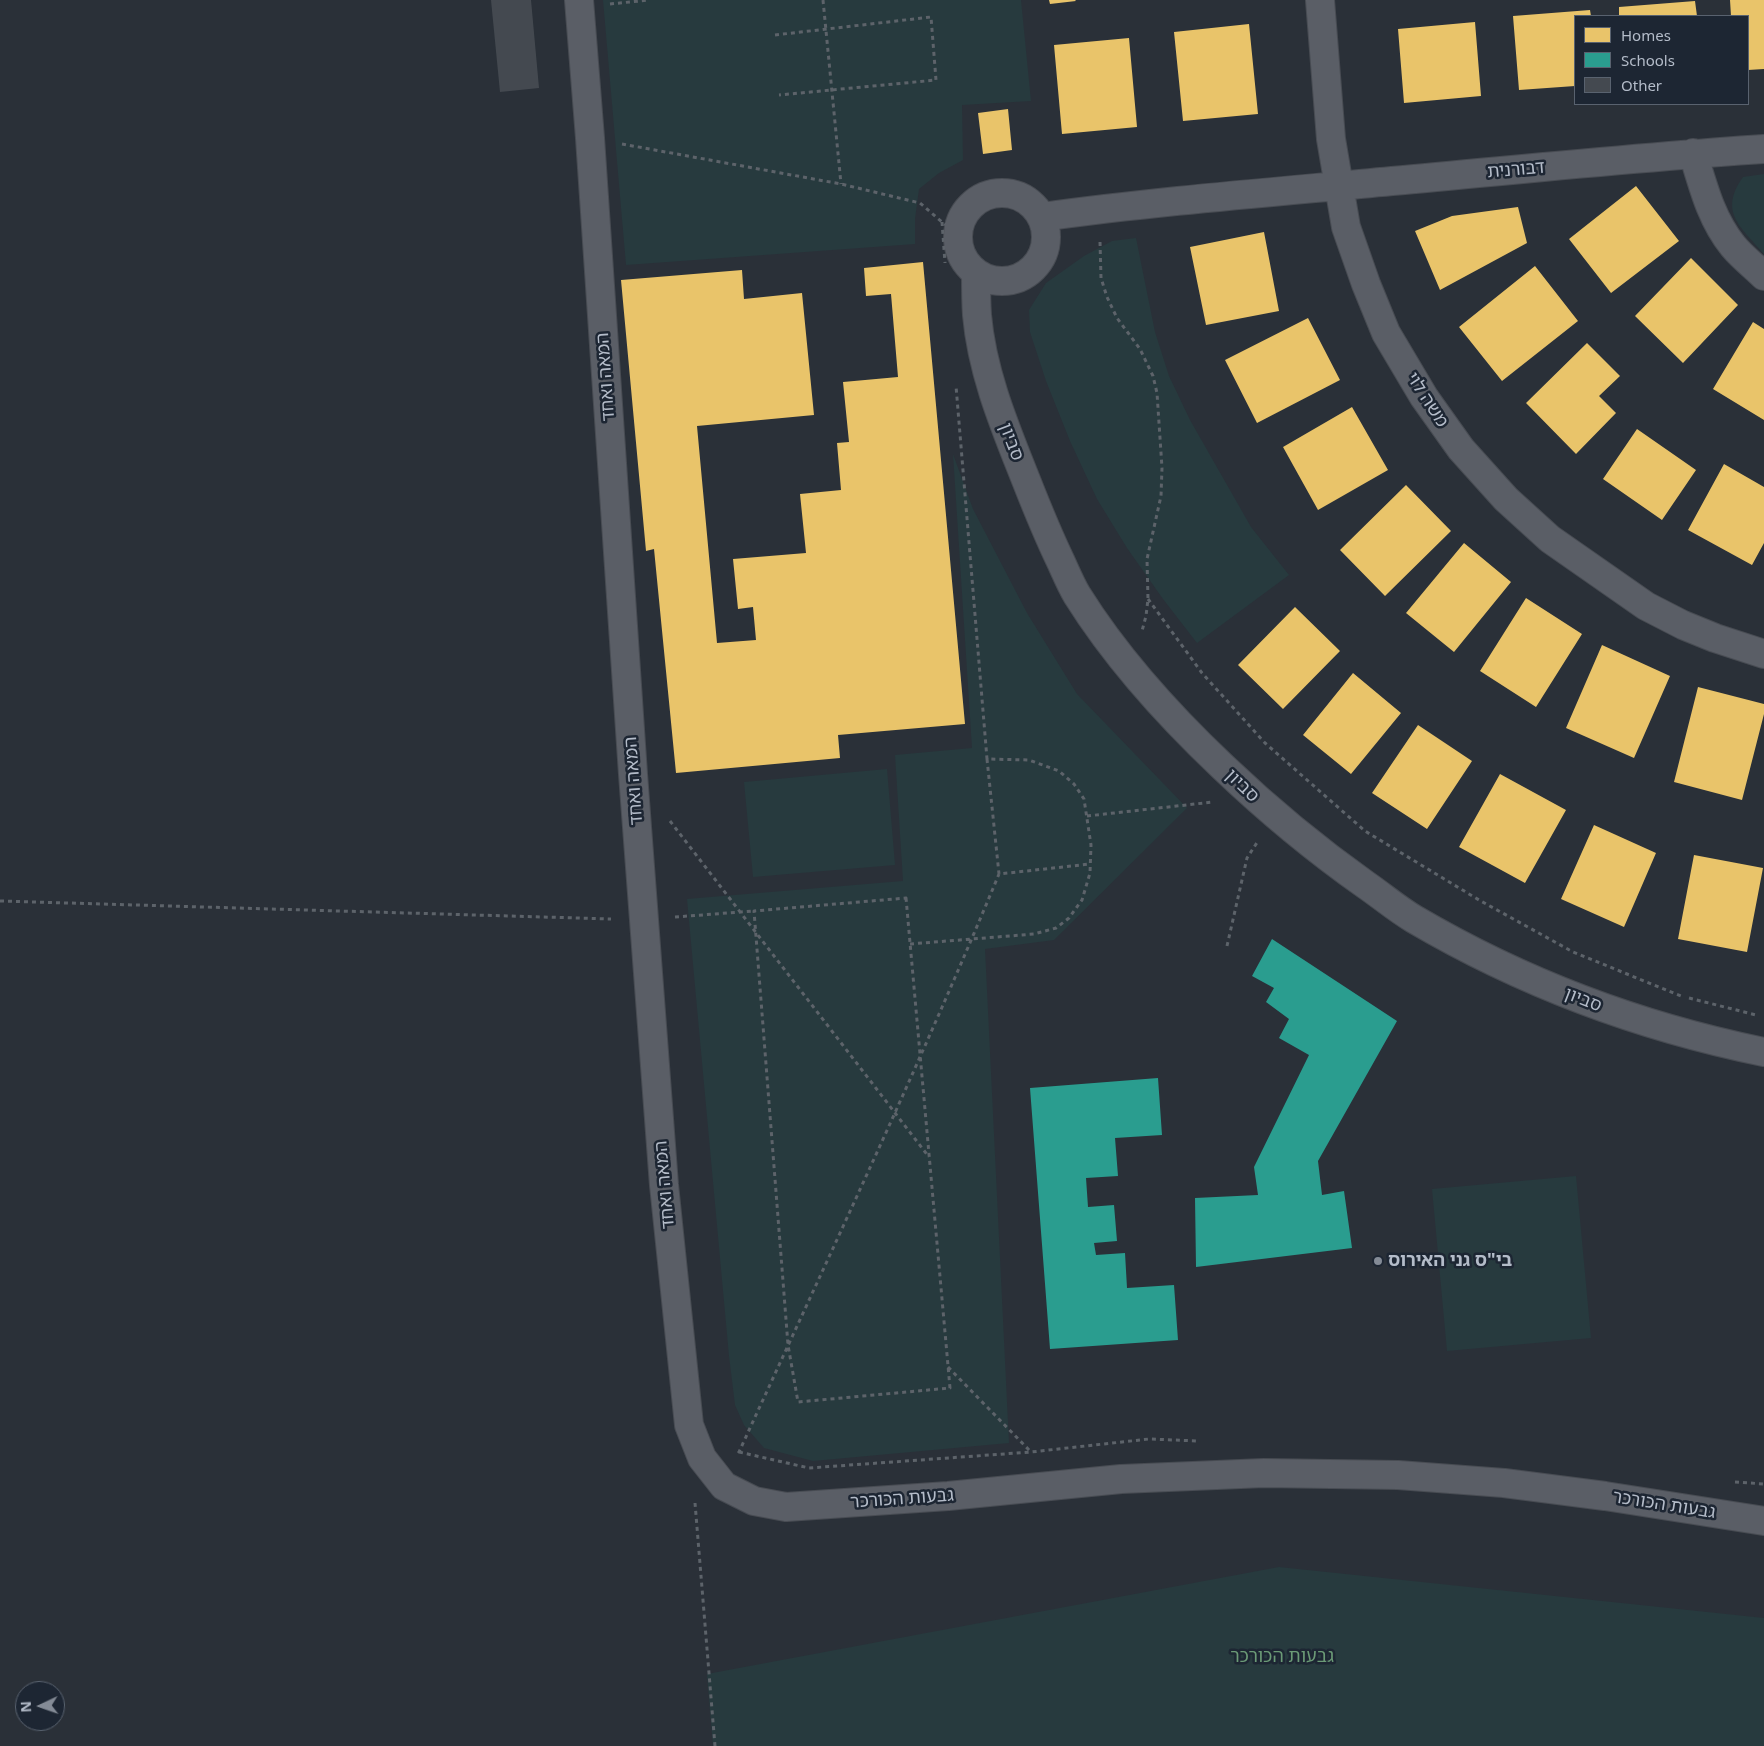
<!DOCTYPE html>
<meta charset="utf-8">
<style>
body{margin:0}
#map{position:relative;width:1764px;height:1746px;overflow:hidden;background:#2a3038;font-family:"Noto Sans",sans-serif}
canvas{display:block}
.legend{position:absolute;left:1574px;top:15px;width:175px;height:90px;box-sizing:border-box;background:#1d2633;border:1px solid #59626f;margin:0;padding:6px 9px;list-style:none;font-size:15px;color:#b4bcc9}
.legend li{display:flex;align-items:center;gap:10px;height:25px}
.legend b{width:25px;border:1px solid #59626f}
.north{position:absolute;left:15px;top:1681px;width:50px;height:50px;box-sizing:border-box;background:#1d2633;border:1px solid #59626f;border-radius:50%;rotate:267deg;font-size:14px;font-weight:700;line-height:20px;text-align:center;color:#b4bcc9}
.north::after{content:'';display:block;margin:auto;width:18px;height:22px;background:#848b96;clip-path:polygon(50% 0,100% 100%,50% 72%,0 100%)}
</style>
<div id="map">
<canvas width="1764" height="1746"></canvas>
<ul class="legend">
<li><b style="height:14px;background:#e9c46a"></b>Homes</li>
<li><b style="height:14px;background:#2a9d8f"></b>Schools</li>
<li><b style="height:14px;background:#444950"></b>Other</li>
</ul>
<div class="north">N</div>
</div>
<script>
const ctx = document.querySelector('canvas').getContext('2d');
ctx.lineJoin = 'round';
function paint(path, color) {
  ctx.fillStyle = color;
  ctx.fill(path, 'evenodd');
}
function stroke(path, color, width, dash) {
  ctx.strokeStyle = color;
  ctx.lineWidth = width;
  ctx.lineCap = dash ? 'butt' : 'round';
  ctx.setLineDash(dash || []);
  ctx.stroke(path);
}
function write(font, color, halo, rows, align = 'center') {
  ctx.font = font + ' "Noto Sans","Noto Sans Hebrew",sans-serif';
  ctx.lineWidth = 5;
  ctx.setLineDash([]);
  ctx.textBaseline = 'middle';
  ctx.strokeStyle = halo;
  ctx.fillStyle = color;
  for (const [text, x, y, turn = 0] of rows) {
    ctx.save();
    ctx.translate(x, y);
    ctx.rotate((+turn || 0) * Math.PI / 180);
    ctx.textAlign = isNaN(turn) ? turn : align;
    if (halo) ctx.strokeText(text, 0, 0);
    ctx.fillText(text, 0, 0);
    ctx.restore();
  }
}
paint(new Path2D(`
 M603 0H1021L1031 101 962 105 963 160 939 173 919 189 915 219V244L626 265Z
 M1764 174V254C1741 227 1718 212 1743 177Z
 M1136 238 1155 332 1169 376 1190 420 1251 527 1289 575 1197 643 1163 599 1127 548 1097 499 1070 441 1046 381 1030 332 1029 310 1046 283 1084 256 1112 241Z
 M953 454 973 509 1027 613 1077 694 1187 808 1054 940 985 949 1009 1443 813 1461 764 1448 744 1425 735 1405 729 1356 687 899 903 881 895 755 972 748Z
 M887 769 895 865 753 877 744 782Z
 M1576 1176 1591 1338 1447 1351 1432 1189Z
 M1279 1567 1764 1618V1746H713L707 1674Z`), '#273a3e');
paint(new Path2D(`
 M1049 0H1075L1076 1 1050 4Z
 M1730 0H1764V69L1748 70V16H1731Z
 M1695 1 1697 16H1619V7Z
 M1590 10 1591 16H1575V86L1519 90 1513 16Z
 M1475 22 1481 96 1404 103 1398 29Z
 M1249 24 1258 114 1183 121 1174 32Z
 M1129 38 1137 127 1062 134 1054 45Z
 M1008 109 1012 150 983 154 978 113Z
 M1636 186 1679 241 1611 293 1569 239Z
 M1518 207 1527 243 1440 290 1415 231 1452 216Z
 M1264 232 1279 311 1206 325 1190 247Z
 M1691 258 1738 305 1683 363 1635 316Z
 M923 262 965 724 838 735 840 758 676 773 654 549 646 551 621 280 742 270 744 299 802 293 814 415 697 426 717 643 756 640 753 607 738 609 733 559 806 553 800 494 841 490 837 443 849 442 843 382 898 377 891 294 866 296 864 268Z
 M1535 266 1578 321 1502 381 1459 327Z
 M1308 318 1340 380 1257 423 1225 360Z
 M1753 322 1764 329V420L1713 389Z
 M1587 343 1620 376 1599 396 1616 413 1576 454 1526 403Z
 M1352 407 1388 470 1318 510 1283 447Z
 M1637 429 1696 470 1662 520 1603 479Z
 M1724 464 1764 487V543L1752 565 1688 530Z
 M1406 485 1451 531 1385 596 1340 550Z
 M1464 543 1511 582 1454 652 1406 613Z
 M1526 598 1582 634 1536 707 1480 671Z
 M1295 607 1340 651 1283 709 1238 665Z
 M1602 645 1670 676 1634 758 1566 728Z
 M1353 673 1401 713 1351 774 1303 735Z
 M1698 687 1764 704V714L1742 800 1674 782Z
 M1418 725 1472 761 1427 829 1372 793Z
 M1500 774 1566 810 1525 883 1459 847Z
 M1594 825 1656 853 1624 927 1561 899Z
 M1694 855 1763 868 1747 952 1678 939Z`), '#e9c46a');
paint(new Path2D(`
 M1272 939 1397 1021 1318 1161 1322 1195 1344 1191 1352 1248 1196 1267 1195 1198 1258 1195 1254 1167 1309 1055 1279 1038 1289 1019 1266 1002 1274 988 1252 976Z
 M1158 1078 1162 1135 1115 1138 1118 1176 1086 1178 1088 1207 1114 1205 1117 1241 1094 1243 1096 1255 1125 1253 1127 1288 1174 1285 1178 1340 1050 1349 1030 1088Z`), '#2a9d8f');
paint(new Path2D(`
 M491 0H531L539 88 500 92Z`), '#444950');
const minor = new Path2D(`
 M579 0 590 138 633 774 664 1185 689 1425 702 1458 724 1486 754 1501 786 1507 948 1496 1121 1479 1264 1473 1398 1475 1504 1483 1605 1496 1764 1521
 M1320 0 1331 139 1346 227 1366 284 1386 333 1424 397 1461 449 1506 499 1550 539 1646 606 1683 625 1715 638 1764 654
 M1693 153C1703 186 1711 219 1733 246 1742 257 1754 266 1764 276
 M958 237a44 44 0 1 1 88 0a44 44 0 1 1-88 0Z
 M1042 217C1158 201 1275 192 1392 181 1516 170 1640 157 1764 149
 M976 273C976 287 976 301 977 315 982 373 1005 427 1026 480 1037 508 1048 535 1061 562 1066 573 1071 585 1077 595 1117 659 1168 715 1223 767 1268 810 1315 849 1366 885 1382 896 1397 909 1414 919 1523 983 1641 1027 1764 1052`);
stroke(minor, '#484c53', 30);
stroke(new Path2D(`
 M823 0 841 184
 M610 4 649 0
 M775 35 931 17 936 80 779 95
 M622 144 841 184 920 203 942 222 957 232
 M942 222 945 263
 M1100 242 1101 278 1107 297 1117 318 1140 349 1153 376 1157 393 1162 468 1161 496 1147 559 1148 599 1146 616 1142 631
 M1148 599 1202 673 1265 743 1365 831 1479 900 1573 952 1681 996
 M987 759 999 874 1090 864
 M1087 816 1213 802
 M670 821 929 1157
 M906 898 950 1388 798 1402 788 1345 754 911Z
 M0 901 611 919
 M675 917 754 911
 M910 944 1034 934 1056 928 1069 918 1082 900 1090 873 1091 845 1084 799 1074 784 1059 771 1029 760 987 759 956 386
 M1227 946 1247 858 1258 841
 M1689 998 1756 1015
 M948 1367 1031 1452
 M738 1451 739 1452C827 1260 918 1069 999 874
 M739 1452 809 1468 1031 1452 1149 1439 1198 1441
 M1735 1482 1764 1484
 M695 1503 715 1746`), '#5d636a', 3, [4, 4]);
stroke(minor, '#5a5e66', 28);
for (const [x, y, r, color] of [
 [1378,1261,5,"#848b96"]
]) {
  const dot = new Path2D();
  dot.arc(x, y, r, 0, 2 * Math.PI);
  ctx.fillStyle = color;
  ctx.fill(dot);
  stroke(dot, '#1d2633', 2);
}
write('18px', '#b4bcc9', '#1d2633', [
 ["דבורנית",1516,170,-5],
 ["המאה ואחד",606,377,-94],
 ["משה לוי",1427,400,57],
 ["סביון",1011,442,69],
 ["המאה ואחד",634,781,-94],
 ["סביון",1242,786,44],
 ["סביון",1583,1000,21],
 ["המאה ואחד",665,1185,-95],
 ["גבעות הכורכר",902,1499,-4],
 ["גבעות הכורכר",1664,1505,9]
]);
write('bold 18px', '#b4bcc9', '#1d2633', [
 ["בי\"ס גני האירוס",1388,1261]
], 'left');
write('18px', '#6b9a76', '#1d2633', [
 ["גבעות הכורכר",1282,1657]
]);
</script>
